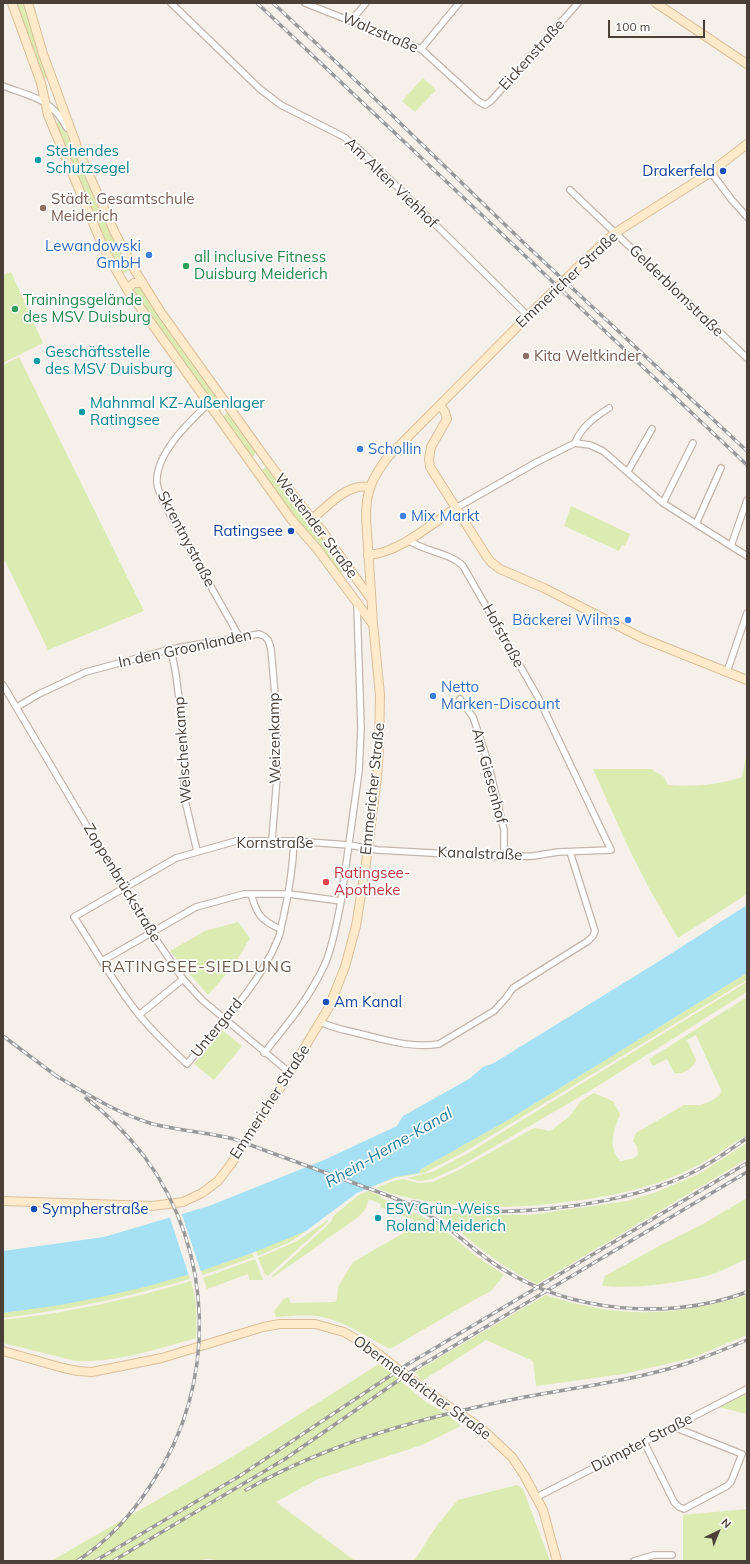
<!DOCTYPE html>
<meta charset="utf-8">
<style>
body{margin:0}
#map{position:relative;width:750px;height:1564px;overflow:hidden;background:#f6f0ea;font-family:Mulish,sans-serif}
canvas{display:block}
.frame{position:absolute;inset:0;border:4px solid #4a4037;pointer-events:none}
.north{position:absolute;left:698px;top:1512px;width:40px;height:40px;-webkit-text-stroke:3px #fff;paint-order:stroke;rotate:43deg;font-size:11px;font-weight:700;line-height:16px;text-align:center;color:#4a4037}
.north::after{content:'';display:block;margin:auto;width:14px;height:18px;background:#4a4037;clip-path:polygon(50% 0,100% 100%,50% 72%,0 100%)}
.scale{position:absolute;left:608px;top:20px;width:97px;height:18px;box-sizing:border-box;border:2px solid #4a4037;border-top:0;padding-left:5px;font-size:12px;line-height:14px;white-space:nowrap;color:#4a4037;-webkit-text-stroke:3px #fff;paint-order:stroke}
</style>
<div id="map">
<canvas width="750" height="1564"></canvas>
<div class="frame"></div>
<div class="north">N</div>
<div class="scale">100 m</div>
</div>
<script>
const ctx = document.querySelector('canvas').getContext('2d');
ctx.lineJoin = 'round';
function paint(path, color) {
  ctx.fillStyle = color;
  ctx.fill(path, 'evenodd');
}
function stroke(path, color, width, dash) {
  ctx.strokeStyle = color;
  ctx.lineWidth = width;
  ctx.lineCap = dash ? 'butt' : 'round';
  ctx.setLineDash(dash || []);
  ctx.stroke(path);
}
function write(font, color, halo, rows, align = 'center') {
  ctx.font = font + ' Mulish,sans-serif';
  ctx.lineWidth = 3.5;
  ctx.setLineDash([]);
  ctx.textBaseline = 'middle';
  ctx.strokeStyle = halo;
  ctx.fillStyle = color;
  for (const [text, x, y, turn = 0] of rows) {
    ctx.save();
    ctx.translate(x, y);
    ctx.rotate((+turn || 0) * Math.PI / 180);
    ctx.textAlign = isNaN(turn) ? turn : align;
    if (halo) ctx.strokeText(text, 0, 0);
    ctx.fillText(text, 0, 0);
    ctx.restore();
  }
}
paint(new Path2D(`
 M16 3H24L49 77 43 79Z
 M423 78 436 90 415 112 402 101Z
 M61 122 62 123 97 205 132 268 121 275 103 237 56 127 57 123Z
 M11 272 43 343 3 363V275Z
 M140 286 225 408 219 412 134 292 135 288Z
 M19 357 144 611 48 650 5 561 3 562V365Z
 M228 412 256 451 254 456H251L222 417Z
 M269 465 346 569 340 574 259 472Z
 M571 506 630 534 625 546 622 545 619 551 564 526Z
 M746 755 747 894 678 938 650 890 629 849 593 769H651L664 777 668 785C694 787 717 785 742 777Z
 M238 922 250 938 235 964 208 995 170 951 205 931Z
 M747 973V980L466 1151 424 1173 395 1178 373 1186 395 1177 419 1173 421 1169 503 1123Z
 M747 982V992L588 1092 459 1167 432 1179 419 1181 407 1178 432 1172 467 1154Z
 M747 997V1135C726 1148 705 1163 682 1173 647 1189 611 1196 574 1201 522 1208 478 1210 426 1201 409 1198 392 1195 376 1188L393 1181 403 1179 418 1183 433 1182 459 1170 534 1128 550 1131 569 1117 581 1101 594 1093 613 1101 620 1114C614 1132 607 1144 620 1161L632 1159 638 1155 637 1146 633 1141 636 1133 684 1105H701L711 1101 720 1095 721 1090 696 1035 687 1040 696 1060C693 1068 684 1075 674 1073L667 1059 653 1066 649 1059Z
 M222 1030 242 1046 214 1080 194 1064Z
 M747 1143V1159L537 1284C518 1275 499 1263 482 1250 464 1236 448 1220 428 1209L459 1214 530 1215 627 1201 654 1193 699 1174Z
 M368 1191 379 1195 382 1198 436 1223 476 1256 504 1275 491 1291 474 1300 390 1349C366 1337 344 1320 317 1316 303 1314 289 1316 276 1317L274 1311 283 1300 288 1297 290 1299V1303L335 1302 337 1299 338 1287 353 1262 407 1231 414 1220 380 1207 381 1204 369 1199 365 1210 357 1218 272 1278 273 1275 281 1268 331 1222 334 1215 359 1195Z
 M747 1198V1259C734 1264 721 1272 707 1276 678 1283 632 1289 602 1286L605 1276 659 1246 703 1224Z
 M328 1220V1222L271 1273 268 1276 265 1274 258 1258 297 1241Z
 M306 1231 290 1242 258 1256 256 1251 297 1233Z
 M252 1253 254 1257 203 1275 201 1271Z
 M255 1259 263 1280H249L248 1274 207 1289 203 1278Z
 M189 1274 190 1279C129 1297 67 1310 3 1318V1313C66 1304 128 1292 189 1274Z
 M191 1281C197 1300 197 1319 196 1338 157 1349 117 1363 76 1361L3 1343V1320C67 1313 129 1300 191 1281Z
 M546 1295C618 1319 675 1317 747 1295V1335L692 1358 624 1374 536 1386 533 1361 486 1340 422 1381 415 1372Z
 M379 1364 384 1367 427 1403 444 1412 461 1426 422 1445 318 1479 276 1502 355 1561H232L206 1559 198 1561H51L232 1457Z
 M747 1393V1414L719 1407Z
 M517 1485 523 1489 550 1561H414L438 1524 458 1500Z
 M747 1509V1561H683V1515Z`), '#dbebb1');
paint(new Path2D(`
 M747 905V973L503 1123 421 1169 419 1173 395 1177 357 1193 306 1231 252 1253 201 1271 145 1287 101 1297 60 1305 3 1313V1251L104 1237 209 1206 324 1160 397 1126 403 1116 469 1079 483 1067 494 1063 661 960Z`), '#a5e0f4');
paint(new Path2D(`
 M181 1212 201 1272 189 1276 169 1215Z`), '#f6f0ea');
const street = new Path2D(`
 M171 3 260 89 281 105 344 137 360 150 528 316
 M305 3 421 49 478 101 485 105 491 101 578 3
 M351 21 366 3
 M421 49 459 3
 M3 86C32 97 51 98 67 128
 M711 172 731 199 747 217
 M570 190 747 358
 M209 403C189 422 155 454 157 483 158 492 163 501 167 509L240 638
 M575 443C581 427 595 417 609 408
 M628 471 652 429
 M663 503 693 443
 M456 508 537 462 575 443 590 445 603 451 663 503 747 556
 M696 524 721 468
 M731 546 747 500
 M171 649 176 675 184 739V796L197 851
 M727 672 747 613
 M3 685 113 870 151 932 183 979 202 1000 289 1072
 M460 699 473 717 488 762 504 830V857
 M17 707 39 694 86 672 171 649 259 634C268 637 269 641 271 649L277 717V777L272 840
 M294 841C293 868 289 892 283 919 281 925 281 933 278 939 259 986 219 1026 187 1064 171 1049 154 1033 140 1016 115 986 96 950 74 917L176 858 236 841H294L349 845 378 850 504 857 533 856 558 852 611 850 539 699 463 566C449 552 425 552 408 540
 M251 894C257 914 260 920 280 929
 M102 961 196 907 244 894H289L341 901
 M139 1015 183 979
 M321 1022C332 1028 345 1030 357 1033 383 1039 412 1049 439 1044L494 1011 505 999 513 988 588 941 593 936 595 931 570 852
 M264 1053C287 1025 310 997 325 964 333 945 337 922 341 901L359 771 361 728 357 604
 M644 1442 674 1502 679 1507 684 1509 727 1486 731 1482 742 1454 674 1427
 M537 1497 747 1389
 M634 1561 654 1555H672`);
const secondary = new Path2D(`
 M12 3 41 83 48 115 55 132 104 249 127 289 291 519 318 550 372 623
 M28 3 43 54 79 152 115 233 134 269 160 311 269 463 304 509 320 528 371 599
 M656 3 747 64
 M127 289 134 283H142
 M440 405 445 412 447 419 431 447 429 459 430 467 487 557 491 562 500 569 544 588 642 638 747 680
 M312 519C328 506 347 483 369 487
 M368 555C399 553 431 524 456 508
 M3 1201 152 1206 183 1202 202 1193 218 1181 231 1164 282 1085 329 1007 345 967 356 926 365 870 377 778 379 748 380 695 373 623 366 517C366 491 372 478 388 457L528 316 582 263 615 233 711 172 747 144
 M3 1351 63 1368 78 1371 92 1372 162 1358 263 1327 280 1324H315L344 1332 368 1346 421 1387 482 1429 512 1457 524 1475 543 1510 557 1561`);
stroke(street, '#c2b6ac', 8);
stroke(secondary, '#dbbf9a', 10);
stroke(street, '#fff', 5.5);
stroke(secondary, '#ffeacb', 8);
const rail = new Path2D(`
 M257 3 747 465
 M273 3 367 91 526 245 747 451
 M3 1036 59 1078
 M55 1075C87 1094 118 1114 153 1124 180 1131 208 1132 234 1139 272 1153 310 1167 348 1181 372 1190 396 1197 418 1209 448 1224 471 1249 499 1267 571 1313 668 1321 747 1292
 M413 1202C488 1222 614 1208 685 1176 707 1166 727 1152 747 1138
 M246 1490C332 1441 428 1416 525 1397 579 1387 636 1380 688 1363 708 1356 728 1348 747 1340
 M77 1561C107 1542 133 1513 152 1483 218 1385 215 1251 144 1156 127 1134 108 1115 86 1098
 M95 1561 238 1477 408 1364 747 1163
 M113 1561 285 1459 415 1369 747 1172`);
stroke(rail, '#999', 3.5);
stroke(rail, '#fff', 2, [6]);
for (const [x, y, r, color] of [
 [38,160,4,"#0f9aa8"],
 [723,171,4,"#1a4fb4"],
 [43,208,4,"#8d6e63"],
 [149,255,4,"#3f7fe0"],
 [186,266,4,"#2e9e5b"],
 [15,309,4,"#2e9e5b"],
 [526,356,4,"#8d6e63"],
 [37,361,4,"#0f9aa8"],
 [82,412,4,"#0f9aa8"],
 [360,449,4,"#3f7fe0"],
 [403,516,4,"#3f7fe0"],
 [291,531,4,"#1a4fb4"],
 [628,620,4,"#3f7fe0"],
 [433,696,4,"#3f7fe0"],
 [326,882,4,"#e0444e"],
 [326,1002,4,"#1a4fb4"],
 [34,1209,4,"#1a4fb4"],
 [378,1218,4,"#0f9aa8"]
]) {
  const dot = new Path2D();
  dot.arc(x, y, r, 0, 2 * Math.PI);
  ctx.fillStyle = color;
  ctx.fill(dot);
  stroke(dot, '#fff', 1.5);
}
write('15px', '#4a4037', '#fff', [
 ["Walzstraße",380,33,23],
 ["Eickenstraße",532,55,-48],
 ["Am Alten Viehhof",391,183,44],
 ["Emmericher Straße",567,280,-43],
 ["Gelderblomstraße",676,291,44],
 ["Westender Straße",316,526,53],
 ["Skrentnystraße",186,539,62],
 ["Hofstraße",503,636,61],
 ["In den Groonlanden",185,649,-12],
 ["Weizenkamp",275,738,-91],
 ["Welschenkamp",183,750,-94],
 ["Am Giesenhof",489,776,75],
 ["Emmericher Straße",373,789,-84],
 ["Kornstraße",275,843],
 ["Kanalstraße",480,854,2],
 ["Zoppenbrückstraße",122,883,59],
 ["Untergard",217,1028,-51],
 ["Emmericher Straße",270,1102,-57],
 ["Obermeidericher Straße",422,1388,36],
 ["Dümpter Straße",642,1443,-27]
]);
write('15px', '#0d838f', '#fff', [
 ["Stehendes",46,151],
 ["Schutzsegel",46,168],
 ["Geschäftsstelle",45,352],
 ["des MSV Duisburg",45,369],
 ["Mahnmal KZ-Außenlager",90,403],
 ["Ratingsee",90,420],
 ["ESV Grün-Weiss",386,1209],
 ["Roland Meiderich",386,1226]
], 'left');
write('15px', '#164399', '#fff', [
 ["Drakerfeld",715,171],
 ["Ratingsee",283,531],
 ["Am Kanal",334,1002,"left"],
 ["Sympherstraße",42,1209,"left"]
], 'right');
write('15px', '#785e54', '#fff', [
 ["Städt. Gesamtschule",51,199],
 ["Meiderich",51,216],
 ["Kita Weltkinder",534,356]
], 'left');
write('15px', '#366cbe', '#fff', [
 ["Lewandowski",141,246,"right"],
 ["GmbH",141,263,"right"],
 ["Schollin",368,449],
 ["Mix Markt",411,516],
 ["Bäckerei Wilms",620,620,"right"],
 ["Netto",441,687],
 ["Marken-Discount",441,704]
], 'left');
write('15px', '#27864d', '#fff', [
 ["all inclusive Fitness",194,257],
 ["Duisburg Meiderich",194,274],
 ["Trainingsgelände",23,300],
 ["des MSV Duisburg",23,317]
], 'left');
write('15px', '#be3a42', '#fff', [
 ["Ratingsee-",334,873],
 ["Apotheke",334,890]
], 'left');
ctx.letterSpacing = '1px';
write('16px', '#6e5c4e', '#fff', [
 ["RATINGSEE-SIEDLUNG",197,967]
]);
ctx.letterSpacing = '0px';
write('italic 16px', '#257b9b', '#fff', [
 ["Rhein-Herne-Kanal",389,1148,-30]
]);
</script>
